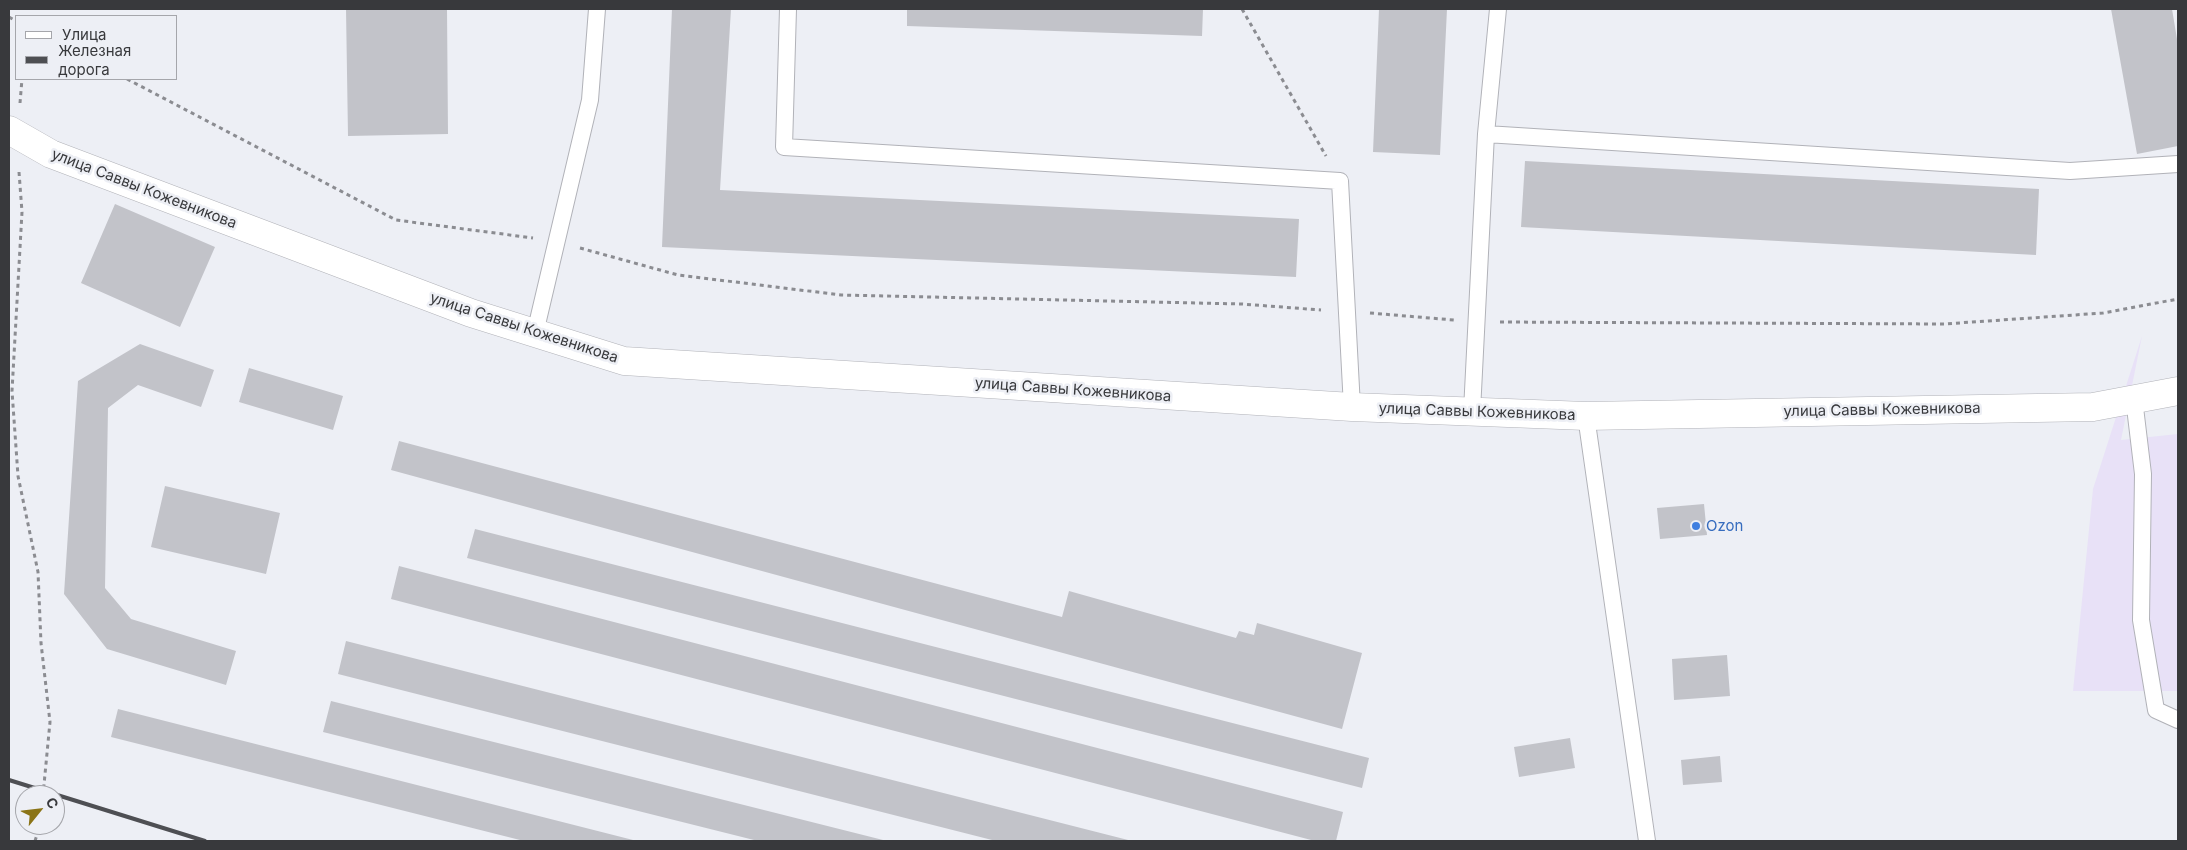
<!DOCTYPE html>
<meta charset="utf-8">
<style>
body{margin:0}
#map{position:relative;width:2187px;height:850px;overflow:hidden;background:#edeff5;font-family:Inter,sans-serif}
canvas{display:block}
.frame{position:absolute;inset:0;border:10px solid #38393c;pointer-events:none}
.legend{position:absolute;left:15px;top:15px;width:162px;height:65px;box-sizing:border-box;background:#edeff5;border:1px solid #a5a6ab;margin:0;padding:6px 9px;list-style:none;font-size:15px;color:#38393c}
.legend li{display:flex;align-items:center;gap:10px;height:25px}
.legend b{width:25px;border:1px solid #a5a6ab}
.north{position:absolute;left:15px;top:785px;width:50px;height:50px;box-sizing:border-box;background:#edeff5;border:1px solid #a5a6ab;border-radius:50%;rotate:61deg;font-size:14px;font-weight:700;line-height:20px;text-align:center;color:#38393c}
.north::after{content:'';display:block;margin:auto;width:18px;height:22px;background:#8b7417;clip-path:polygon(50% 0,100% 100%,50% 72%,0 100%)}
</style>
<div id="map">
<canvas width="2187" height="850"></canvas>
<div class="frame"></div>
<ul class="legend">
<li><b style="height:6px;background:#fff"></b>Улица</li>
<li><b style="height:6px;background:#4e4f53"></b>Железная дорога</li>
</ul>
<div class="north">С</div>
</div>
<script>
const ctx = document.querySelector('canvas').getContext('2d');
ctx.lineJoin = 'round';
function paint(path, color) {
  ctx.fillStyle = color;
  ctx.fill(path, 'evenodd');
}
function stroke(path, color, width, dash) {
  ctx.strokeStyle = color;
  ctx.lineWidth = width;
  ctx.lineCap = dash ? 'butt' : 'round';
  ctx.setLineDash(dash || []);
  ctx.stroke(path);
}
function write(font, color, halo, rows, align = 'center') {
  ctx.font = font + ' Inter,sans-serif';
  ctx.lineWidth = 5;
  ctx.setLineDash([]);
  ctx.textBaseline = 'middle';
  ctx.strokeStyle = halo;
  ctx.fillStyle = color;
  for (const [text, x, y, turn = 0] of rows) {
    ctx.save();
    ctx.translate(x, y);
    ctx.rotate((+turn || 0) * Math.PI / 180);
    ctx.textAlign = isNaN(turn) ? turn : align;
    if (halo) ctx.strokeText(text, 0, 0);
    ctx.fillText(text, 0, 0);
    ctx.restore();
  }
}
paint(new Path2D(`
 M2142 336 2121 440 2178 434V691H2073L2093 489Z`), '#e8e1f7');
paint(new Path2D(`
 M346 9H447L448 134 348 136Z
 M672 9H731L720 190 1299 219 1296 277 662 247Z
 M907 9H1203L1202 36 907 26Z
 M1379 9H1447L1440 155 1373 152Z
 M2111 9H2172L2178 45V146L2137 154Z
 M1525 161 2039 189 2036 255 1521 227Z
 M115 204 215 247 180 327 81 283Z
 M140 344 214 370 201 407 138 385 108 408 105 588 131 619 236 651 226 685 107 649 64 594 78 381Z
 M249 368 343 396 333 430 239 402Z
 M399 441 1062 617 1069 591 1236 638 1239 631 1254 635 1257 623 1362 653 1342 729 391 470Z
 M165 486 280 513 266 574 151 547Z
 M1704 504 1707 535 1660 539 1657 508Z
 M475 529 1369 758 1362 788 467 558Z
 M399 566 1343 812 1336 841H1315L391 599Z
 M346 641 1132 841H996L338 674Z
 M1727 655 1730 696 1674 700 1672 659Z
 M331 701 887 841H758L323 732Z
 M118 709 637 841H524L111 737Z
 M1570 738 1575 768 1519 777 1514 747Z
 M1720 756 1722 782 1683 785 1681 760Z`), '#c2c3c9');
const service = new Path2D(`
 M788 9 784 147 1340 181 1352 407
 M1486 134 2070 171 2178 164
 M535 333 590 100 597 9
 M2134 399 2143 474 2141 620 2156 710 2178 720
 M1472 411 1486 134 1498 9
 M1586 416 1647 841`);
const tertiary = new Path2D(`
 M9 130 51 154 471 313 624 361 1352 407 1586 416 2093 407 2178 391`);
stroke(service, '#b1b2b8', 18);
stroke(tertiary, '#b1b2b8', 29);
stroke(new Path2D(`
 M1242 9 1326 156
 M9 17 16 21
 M127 79 396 220 533 238
 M20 103 22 79
 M19 172 22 212 12 391 18 476 38 572 41 643 50 722 43 795
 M580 248 678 275 841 295 1242 304 1321 310
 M1370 313 1454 320
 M1500 322 1944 324 2103 313 2178 299
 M35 841 40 825`), '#8b8c91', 3, [4, 4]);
stroke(service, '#fff', 16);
stroke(tertiary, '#fff', 28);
stroke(new Path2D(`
 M9 780 205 841`), '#4e4f53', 4);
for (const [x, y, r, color] of [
 [1696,526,5,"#3f7fe0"]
]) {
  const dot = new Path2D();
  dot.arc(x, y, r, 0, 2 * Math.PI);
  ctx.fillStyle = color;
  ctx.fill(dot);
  stroke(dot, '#edeff5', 2);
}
write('15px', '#38393c', '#edeff5', [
 ["улица Саввы Кожевникова",144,189,21],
 ["улица Саввы Кожевникова",524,328,18],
 ["улица Саввы Кожевникова",1073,390,4],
 ["улица Саввы Кожевникова",1882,410,-1],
 ["улица Саввы Кожевникова",1477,412,2]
]);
write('15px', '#366cbe', '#edeff5', [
 ["Ozon",1706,526]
], 'left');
</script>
